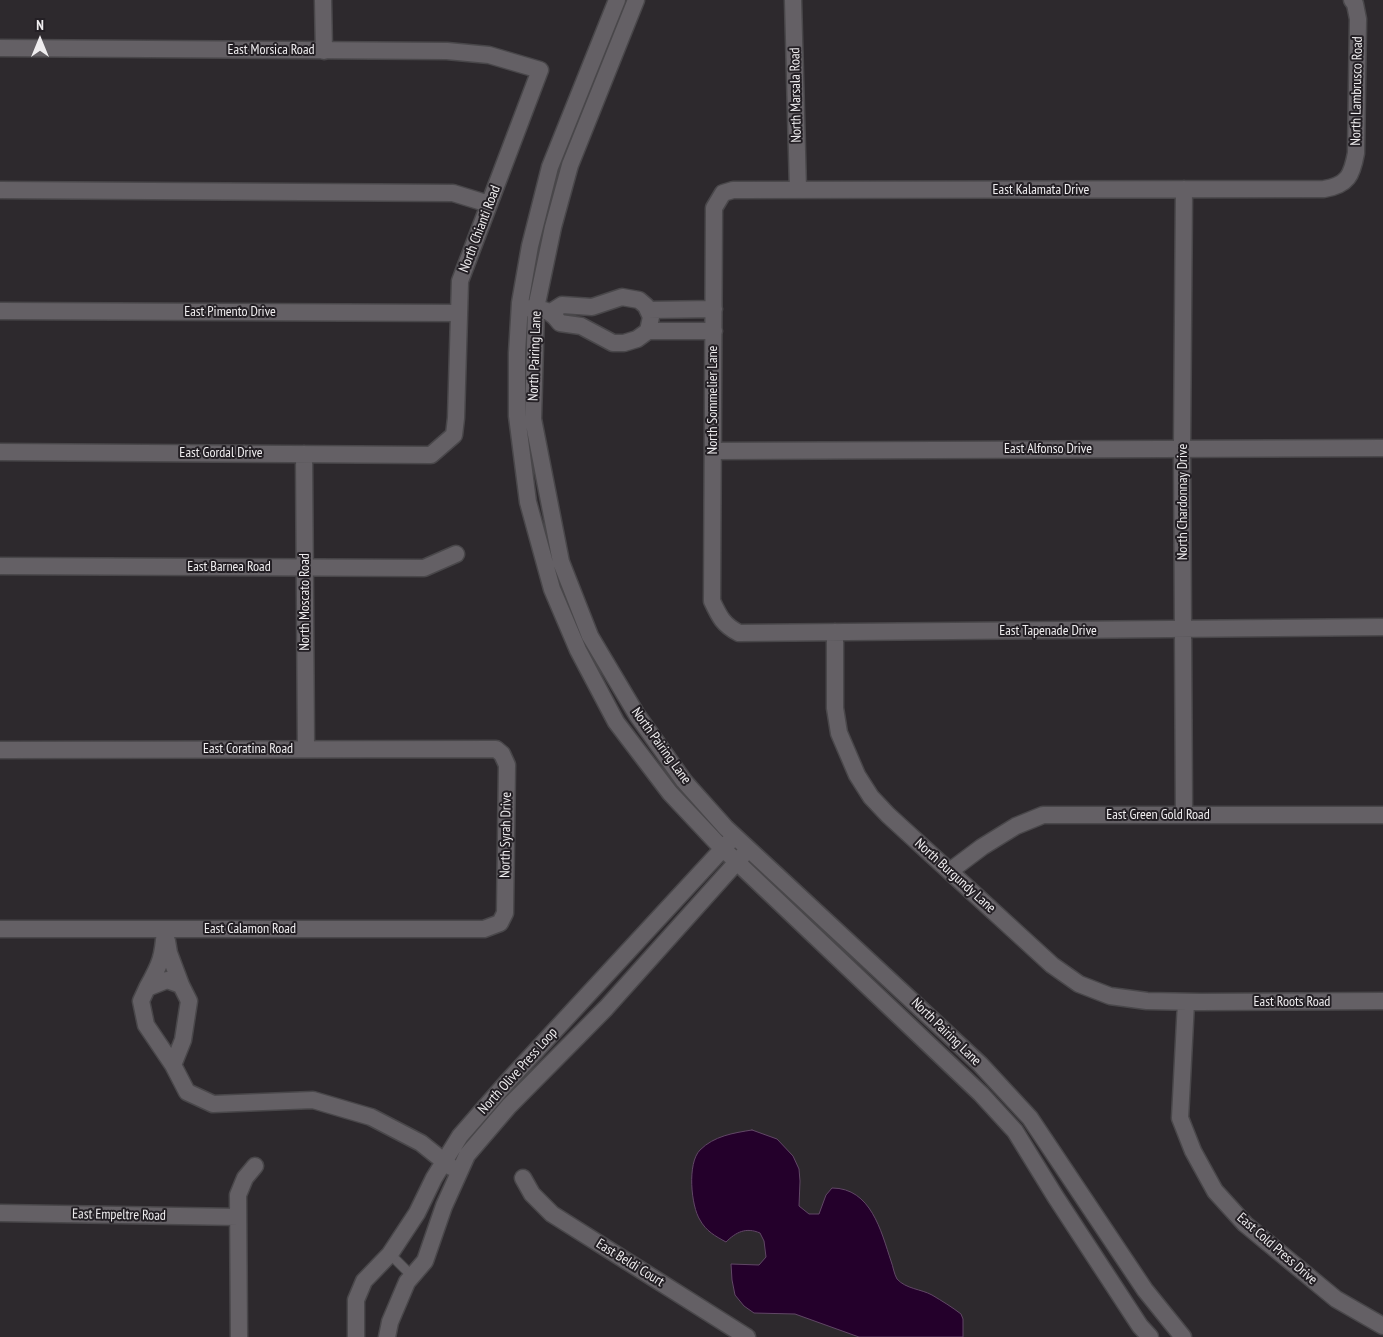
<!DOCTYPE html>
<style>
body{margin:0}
#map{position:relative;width:1383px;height:1337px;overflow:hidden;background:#2d292d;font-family:"PT Sans Narrow",sans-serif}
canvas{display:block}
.north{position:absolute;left:15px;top:15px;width:50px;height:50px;-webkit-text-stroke:4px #231f24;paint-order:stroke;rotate:0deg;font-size:14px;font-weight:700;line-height:20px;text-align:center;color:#efedef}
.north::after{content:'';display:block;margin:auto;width:18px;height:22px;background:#efedef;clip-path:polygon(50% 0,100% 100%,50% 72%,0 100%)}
</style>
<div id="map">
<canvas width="1383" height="1337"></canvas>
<div class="north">N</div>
</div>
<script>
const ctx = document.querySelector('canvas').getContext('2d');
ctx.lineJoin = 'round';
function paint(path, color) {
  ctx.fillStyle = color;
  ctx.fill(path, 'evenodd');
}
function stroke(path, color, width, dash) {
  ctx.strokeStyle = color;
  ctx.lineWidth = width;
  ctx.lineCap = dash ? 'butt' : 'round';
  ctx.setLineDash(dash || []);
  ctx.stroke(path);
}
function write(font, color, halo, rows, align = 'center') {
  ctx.font = font + ' "PT Sans Narrow",sans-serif';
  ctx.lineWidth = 4;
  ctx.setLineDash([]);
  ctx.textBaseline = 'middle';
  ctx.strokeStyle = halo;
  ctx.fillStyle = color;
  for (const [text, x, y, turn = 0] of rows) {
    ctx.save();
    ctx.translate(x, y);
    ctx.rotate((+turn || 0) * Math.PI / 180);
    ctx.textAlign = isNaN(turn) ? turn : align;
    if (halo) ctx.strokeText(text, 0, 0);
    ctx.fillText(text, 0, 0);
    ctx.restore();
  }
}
const water = new Path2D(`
 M752 1130 777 1139 793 1156 799 1169 800 1181 799 1206 809 1214H819L826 1195 832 1188C871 1188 881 1231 891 1261 893 1266 894 1274 897 1279 906 1289 921 1289 932 1295 942 1301 952 1307 961 1314L963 1319V1337H859L795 1314 754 1313 744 1306 735 1295 732 1280 731 1264 759 1265 766 1257 764 1241 760 1233C746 1227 736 1232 726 1242 715 1236 706 1231 700 1220 691 1206 687 1163 700 1150 714 1136 733 1133 752 1130Z`);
paint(water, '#24002b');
stroke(water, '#614766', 1);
const service = new Path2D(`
 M390 1254 412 1276`);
const minor = new Path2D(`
 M323 0 324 51
 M617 0 550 167 530 246 520 303 517 353V416L528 502 552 589 578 650 616 722 670 793 718 844 981 1094 1015 1131 1055 1196 1140 1326 1150 1337
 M636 0 570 165 553 227 536 308 533 419 561 562 590 636 637 715 684 781 726 828 980 1064 1030 1118 1145 1290 1183 1337
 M793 0 798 190
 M1352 0 1355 4 1358 19 1356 153C1352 175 1348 185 1324 189L733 190 723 193 714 208 712 601C719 616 723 625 739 633L1383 627
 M0 48 447 51 489 55 540 70 460 281 456 418 454 435 431 455 0 452
 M1184 189 1182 449 1184 815
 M0 190 453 193 489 204
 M527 308C543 308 550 310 560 323L581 326 613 343H624L637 339 648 331 651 317 646 306 639 300 622 297 592 307 562 305 551 312
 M648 310 714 309
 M0 311 459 313
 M648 331H714
 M713 451 1383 448
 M304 454 306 749
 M0 566 424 568 456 554
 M835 632V708L839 733 857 775 871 797 888 815 1052 965 1079 984 1110 996 1147 1001 1200 1002 1383 1001
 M0 750 496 749 502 754 507 765 505 913 500 923 484 929H0
 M950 871 982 847 1016 826 1043 815H1383
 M167 941 169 953 181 985
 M147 988C161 963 163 957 165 929
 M1186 1002 1180 1118 1193 1151 1215 1191 1245 1224 1336 1299 1383 1326
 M173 1065 183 1040 189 1001 181 985 167 980 147 988 141 1001 146 1025 173 1065 187 1092 213 1104 313 1100 371 1117 421 1143 451 1167
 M523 1178 532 1194 552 1214 747 1337
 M0 1213 238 1217
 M239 1337 238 1195 245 1178 255 1166
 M356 1337V1300L364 1281 390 1254 417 1213 434 1178 460 1136 508 1081 730 841
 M387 1337 390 1322 407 1282 425 1261 444 1206 467 1155 509 1106 606 1008 744 854`);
stroke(service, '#49474a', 11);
stroke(minor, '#49474a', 19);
stroke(service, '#646065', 9);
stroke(minor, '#646065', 16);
write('14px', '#efedef', '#231f24', [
 ["East Morsica Road",271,50],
 ["North Lambrusco Road",1357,91,-89],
 ["North Marsala Road",796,95,-91],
 ["East Kalamata Drive",1041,190],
 ["North Chianti Road",480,229,-69],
 ["East Pimento Drive",230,312],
 ["North Pairing Lane",535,356,-88],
 ["North Sommelier Lane",713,400,-90],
 ["East Alfonso Drive",1048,449],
 ["East Gordal Drive",221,453],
 ["North Chardonnay Drive",1183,502,-90],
 ["East Barnea Road",229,567],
 ["North Moscato Road",305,602,-90],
 ["East Tapenade Drive",1048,631],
 ["North Pairing Lane",661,746,54],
 ["East Coratina Road",248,749],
 ["East Green Gold Road",1158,815],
 ["North Syrah Drive",506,835,-89],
 ["North Burgundy Lane",955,876,42],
 ["East Calamon Road",250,929],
 ["East Roots Road",1292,1002],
 ["North Pairing Lane",946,1032,44],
 ["North Olive Press Loop",518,1071,-48],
 ["East Empeltre Road",119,1215,1],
 ["East Cold Press Drive",1277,1249,41],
 ["East Beldi Court",630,1263,32]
]);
</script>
